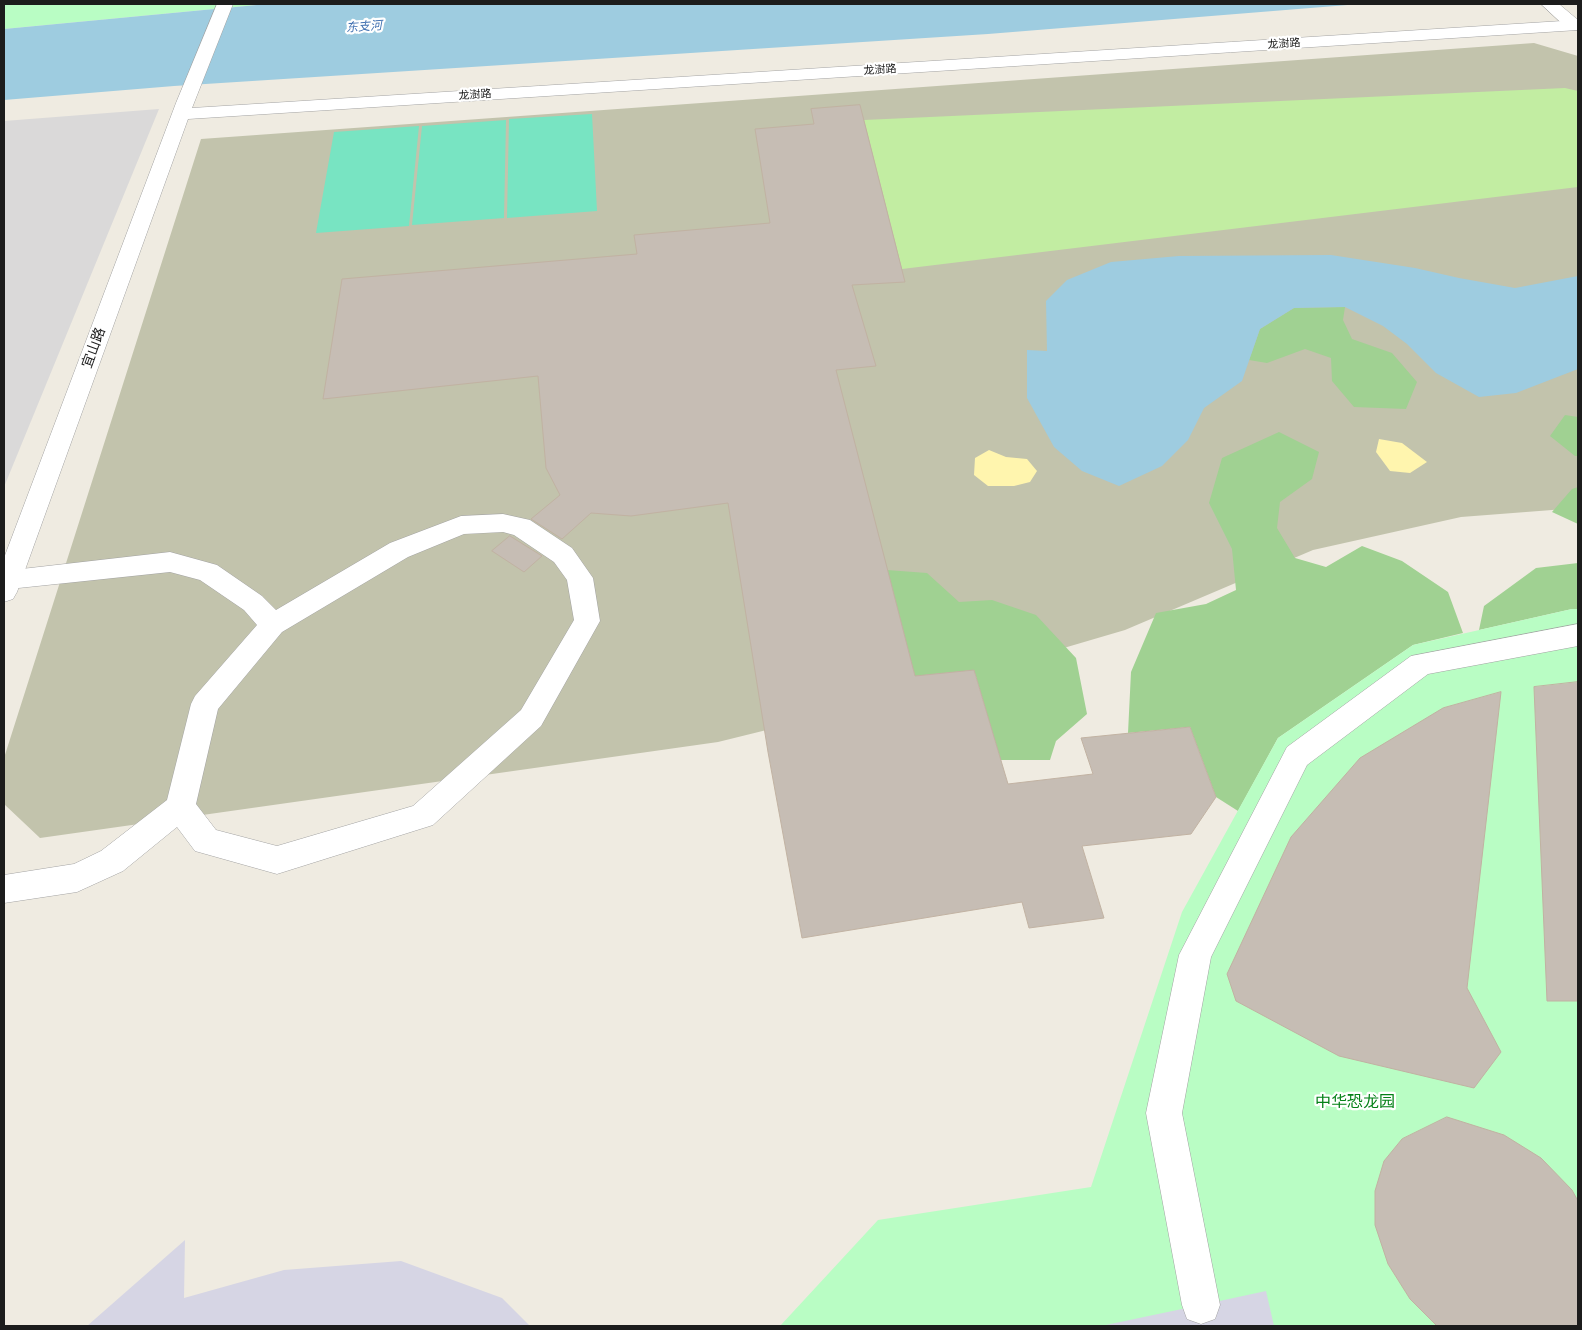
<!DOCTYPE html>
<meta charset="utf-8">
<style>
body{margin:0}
#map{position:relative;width:1582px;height:1330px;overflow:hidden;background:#efebe1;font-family:"PT Sans",sans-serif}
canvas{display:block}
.frame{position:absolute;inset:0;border:5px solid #1c1c1c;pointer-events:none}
</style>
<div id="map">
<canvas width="1582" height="1330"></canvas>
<div class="frame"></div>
</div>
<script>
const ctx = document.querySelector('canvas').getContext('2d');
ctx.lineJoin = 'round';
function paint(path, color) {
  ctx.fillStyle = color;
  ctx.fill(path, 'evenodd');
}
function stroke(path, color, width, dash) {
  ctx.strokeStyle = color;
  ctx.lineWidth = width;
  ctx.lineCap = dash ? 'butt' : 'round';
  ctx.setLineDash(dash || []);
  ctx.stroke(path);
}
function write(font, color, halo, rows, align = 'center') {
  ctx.font = font + ' "PT Sans","Noto Sans SC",sans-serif';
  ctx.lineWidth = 4.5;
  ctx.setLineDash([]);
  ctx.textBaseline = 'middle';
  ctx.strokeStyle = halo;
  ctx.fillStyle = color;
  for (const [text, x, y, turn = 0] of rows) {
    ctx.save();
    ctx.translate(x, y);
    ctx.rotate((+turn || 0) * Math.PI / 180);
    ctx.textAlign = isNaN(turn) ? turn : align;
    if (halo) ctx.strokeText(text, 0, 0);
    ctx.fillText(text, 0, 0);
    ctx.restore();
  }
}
paint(new Path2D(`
 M159 109 4 487V121Z`), '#dad9d9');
paint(new Path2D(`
 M1534 43 1578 56V508L1461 517 1313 550 1125 630 880 702 718 742 40 838 4 804V758L201 139Z`), '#c2c3ac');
paint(new Path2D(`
 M1565 88 1578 91V187L902 269 864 120Z`), '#c2eda2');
paint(new Path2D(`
 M1345 307 1343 320 1352 339 1392 353 1417 382 1406 409 1354 407 1332 381 1331 358 1305 349 1267 363 1249 360 1260 329 1294 308Z
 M1565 415 1578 417V456H1575L1550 436Z
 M1279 432 1319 452 1312 479 1280 502 1277 528 1295 558 1326 567 1362 546 1402 561 1448 592 1463 633 1413 645 1278 738 1238 811 1216 797 1190 727 1128 733 1131 672 1156 613 1206 604 1236 590 1232 549 1209 503 1222 458Z
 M1578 487V524L1552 512 1572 489Z
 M1578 563V609H1572L1479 630 1484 606 1536 568Z
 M887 570 927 573 959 602 992 600 1036 615 1076 658 1087 714 1056 741 1050 760H1000L974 670 915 676Z`), '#a0d192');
paint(new Path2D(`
 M1379 439 1402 443 1427 462 1410 473 1390 471 1376 452Z
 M989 450 1006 457 1027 459 1037 471 1030 482 1014 486H988L974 475 975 458Z`), '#fff5ae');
paint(new Path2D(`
 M4 4H267L4 29Z
 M1572 609H1578V1326H780L878 1220 1091 1187 1182 912 1278 738 1413 645Z`), '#b9fdc4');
paint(new Path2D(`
 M592 114 597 211 507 218 509 119Z
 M506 120 504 218 412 225 422 126Z
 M419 126 409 226 316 233 334 132Z`), '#78e4c2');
paint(new Path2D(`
 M185 1240 184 1298 284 1270 401 1261 502 1298 530 1326H87Z
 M1266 1291 1274 1326H1101L1201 1305Z`), '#d6d5e4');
paint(new Path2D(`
 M267 4H1360L988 34 174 86 4 100V29Z
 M1331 255 1415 268 1459 278 1515 288 1578 276V369L1516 393 1479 397 1436 373 1407 344 1383 326 1345 307 1294 308 1260 329 1242 381 1204 408 1188 440 1162 466 1119 486 1082 471 1054 447 1027 398V350L1047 351 1046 301 1067 280 1111 262 1179 256Z`), '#9ecce0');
const building = new Path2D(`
 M860 105 905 282 852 285 876 366 836 370 915 676 974 670 1008 784 1093 774 1081 738 1190 727 1216 797 1191 834 1082 846 1104 918 1029 928 1022 902 802 938 768 752 728 503 631 516 591 513 562 539 531 519 560 495 546 468 538 376 323 399 342 279 637 254 634 235 770 223 755 129 814 124 811 109Z
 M510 536 542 556 524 572 492 551Z
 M1578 682V1001H1547L1534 687Z
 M1501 692 1467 988 1501 1052 1474 1088 1339 1056 1236 1001 1227 974 1291 837 1360 758 1443 708Z
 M1447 1117 1504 1135 1541 1158 1572 1190 1578 1201V1326H1437L1410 1299 1388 1264 1375 1225V1191L1384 1161 1402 1139Z`);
paint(building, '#c6bdb4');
stroke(building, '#c1b2a2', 1);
const service = new Path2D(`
 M1541 4H1559L1578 20V30H1569Z
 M503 514 530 520 572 548 593 578 600 621 541 726 433 825 277 874 195 851 177 827 123 871 77 892 4 903V875L74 864 101 851 167 800 191 704 195 696 257 625 244 610 200 580 170 572 9 589 4 587V571L170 552 217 565 262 596 276 610 390 543 461 516ZM503 532 514 535 554 562 567 580 574 620 521 710 413 806 277 846 216 830 196 804 218 709 282 632 408 557 464 534Z`);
const pedestrian = new Path2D(`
 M1578 624V646L1428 674 1307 765 1211 957 1182 1113 1220 1305 1215 1319 1201 1324 1187 1319 1182 1305 1146 1113 1179 955 1287 747 1411 656Z`);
const minor = new Path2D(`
 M217 4H233L192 108 1578 20V30L188 119 17 592 13 599 4 602V558L176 103Z`);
stroke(service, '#a3a3a3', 1);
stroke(pedestrian, '#a3a3a3', 1);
stroke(minor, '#a3a3a3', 1);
paint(service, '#fff');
paint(pedestrian, '#fff');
paint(minor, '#fff');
write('11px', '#1c1c1c', '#fff', [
 ["龙澍路",1284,44,-4],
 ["龙澍路",880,70,-4],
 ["龙澍路",475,95,-4]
]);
write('italic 12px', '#4372b2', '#fff', [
 ["东支河",364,27,-4]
]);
write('14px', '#1c1c1c', '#fff', [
 ["宜山路",94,348,-70]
]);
write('16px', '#048117', '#fff', [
 ["中华恐龙园",1355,1102]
]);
</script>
